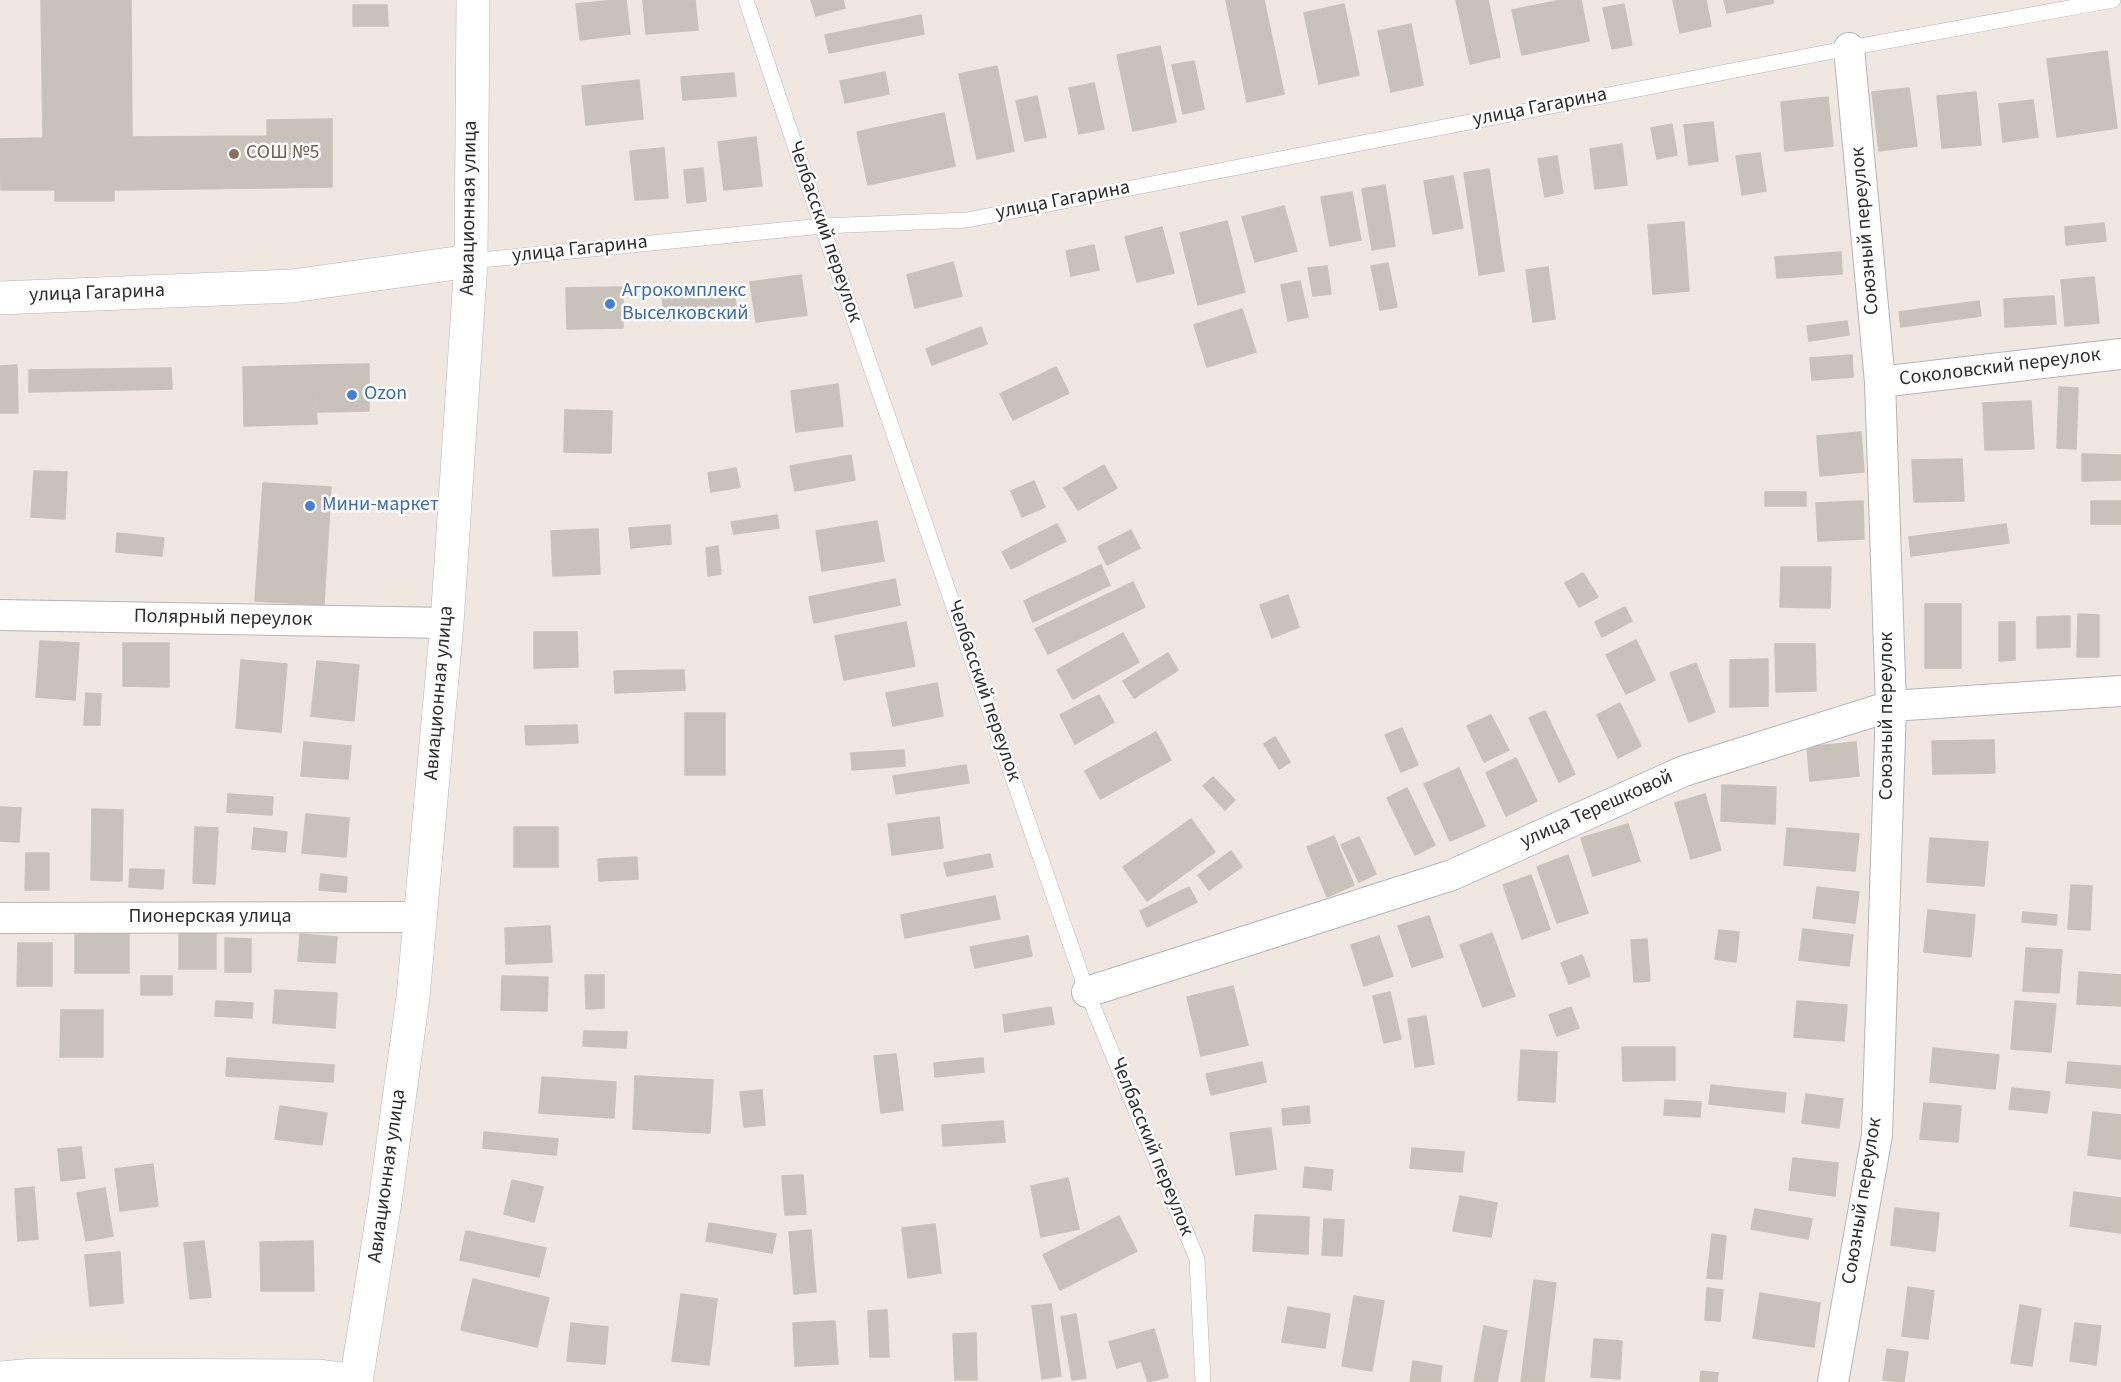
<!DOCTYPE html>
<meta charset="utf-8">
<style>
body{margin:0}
canvas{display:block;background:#efe7e0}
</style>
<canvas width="2121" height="1382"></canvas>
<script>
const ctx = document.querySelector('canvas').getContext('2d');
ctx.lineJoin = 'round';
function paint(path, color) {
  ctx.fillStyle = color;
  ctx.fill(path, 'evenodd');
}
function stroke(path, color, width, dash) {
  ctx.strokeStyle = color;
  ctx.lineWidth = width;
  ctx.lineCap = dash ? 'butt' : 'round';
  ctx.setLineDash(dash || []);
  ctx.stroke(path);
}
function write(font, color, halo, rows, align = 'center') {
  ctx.font = font + ' "Source Sans 3",sans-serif';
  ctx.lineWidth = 5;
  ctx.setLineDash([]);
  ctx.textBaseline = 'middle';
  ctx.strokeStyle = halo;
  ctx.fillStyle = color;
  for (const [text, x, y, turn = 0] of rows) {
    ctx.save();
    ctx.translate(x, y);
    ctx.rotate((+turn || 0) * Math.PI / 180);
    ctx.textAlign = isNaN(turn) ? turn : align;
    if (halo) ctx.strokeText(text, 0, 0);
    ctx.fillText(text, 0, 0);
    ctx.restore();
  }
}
const building = new Path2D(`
 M41 0H131L132 137 267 136V120L332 119V187L114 190V201H55V190H1L0 139 43 138Z
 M615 0H626L630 34 580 40 576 4Z
 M643 0H695L698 30 646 34Z
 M811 0H843L845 8 816 16Z
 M1226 0H1264L1284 94 1247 102Z
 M1456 0H1488L1500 57 1470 64Z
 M1561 0H1581L1589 41 1522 55 1512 10Z
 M1673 0H1706L1711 26 1680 33Z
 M1724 0H1773V3L1727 13Z
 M1344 4 1359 75 1319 84 1304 13Z
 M1624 4 1632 45 1612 49 1603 8Z
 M353 5H387L388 26H353Z
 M921 15 924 34 829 53 825 35Z
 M1411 24 1423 85 1391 92 1378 31Z
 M1160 46 1176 122 1133 131 1117 55Z
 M2107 51 2117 128 2057 137 2047 59Z
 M1194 61 1204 109 1183 114 1172 65Z
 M997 66 1014 151 977 159 959 74Z
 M885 72 889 94 845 103 840 81Z
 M734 73 736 96 683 100 681 77Z
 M639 80 643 119 586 125 582 86Z
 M1094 83 1104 129 1079 134 1069 88Z
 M1909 88 1917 146 1879 151 1872 92Z
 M1976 92 1981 145 1942 148 1937 96Z
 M1037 96 1046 137 1025 141 1016 101Z
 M1828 97 1833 146 1785 151 1781 102Z
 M2033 100 2038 137 2003 142 1999 104Z
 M944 113 955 166 868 185 857 132Z
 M1713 122 1718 161 1689 165 1684 125Z
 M1672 124 1677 155 1657 159 1651 128Z
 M756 137 762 186 724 190 718 142Z
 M1622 144 1627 185 1595 189 1590 149Z
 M664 148 668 198 635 200 630 151Z
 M1760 153 1766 191 1742 195 1736 156Z
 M1557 156 1563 193 1545 197 1538 159Z
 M703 168 706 201 687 203 684 170Z
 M1489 169 1504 271 1479 275 1464 173Z
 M1453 176 1463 228 1433 234 1424 181Z
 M1385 185 1395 246 1372 250 1362 189Z
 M1352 192 1361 240 1330 246 1321 197Z
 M1284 206 1297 251 1255 262 1242 217Z
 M1227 221 1245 292 1198 305 1180 233Z
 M1684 222 1689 291 1653 294 1648 225Z
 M2104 223 2106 241 2066 245 2065 227Z
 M1162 227 1174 273 1137 282 1125 237Z
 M1094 245 1099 270 1071 276 1066 251Z
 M1841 252 1842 274 1777 278 1775 257Z
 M953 262 962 296 915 308 907 275Z
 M1388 263 1397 307 1380 310 1371 266Z
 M1327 266 1331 294 1313 296 1308 268Z
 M1548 267 1555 319 1533 322 1526 270Z
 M801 275 807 315 756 322 750 282Z
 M2094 277 2099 323 2065 326 2061 280Z
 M1300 281 1308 317 1288 321 1281 285Z
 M623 287V328L567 329 566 288Z
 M734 289 737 314 665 321 662 297Z
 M2054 296 2056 324 2005 327 2004 299Z
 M1979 301 1981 316 1901 327 1899 312Z
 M1242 309 1256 352 1207 367 1194 325Z
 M1847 321 1849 335 1809 341 1807 326Z
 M981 327 987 344 932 365 926 349Z
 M1852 355 1853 377 1812 380 1810 358Z
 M369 364V411L316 412 315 365Z
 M17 365 18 413H0V366Z
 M315 365 317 424 244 426 243 367Z
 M1056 367 1069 393 1013 420 1000 394Z
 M171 368 172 389 29 392V370Z
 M838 384 843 426 796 432 791 391Z
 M2059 387 2078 388 2076 449 2057 448Z
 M2031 401 2034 449 1985 450 1983 403Z
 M565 410 612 411 611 453 564 452Z
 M1861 432 1864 472 1820 476 1817 436Z
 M2082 454 2121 455V480L2082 481Z
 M851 455 855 480 795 491 790 466Z
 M1962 459 1964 501 1914 502 1912 460Z
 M1104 465 1117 488 1078 510 1064 488Z
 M736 468 740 487 711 492 708 473Z
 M34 471 67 472 65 519 31 517Z
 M1034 481 1045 507 1022 517 1011 491Z
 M263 483 331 487 324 605 255 601Z
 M1765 492H1806V506H1765Z
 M1863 501 1864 539 1818 541 1816 503Z
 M2091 501H2121V524H2091Z
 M777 515 779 528 734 534 731 522Z
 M877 521 884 561 822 571 816 531Z
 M1057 524 1066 541 1011 569 1002 552Z
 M2006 524 2009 543 1911 556 1909 537Z
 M670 525 671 544 631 548 629 528Z
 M598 529 600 574 553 576 551 531Z
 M1131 530 1140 548 1107 565 1098 547Z
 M117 533 164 538 162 556 116 552Z
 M718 546 721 574 708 576 706 548Z
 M1101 565 1110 585 1033 622 1024 601Z
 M1781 567H1831L1830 608 1780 607Z
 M1583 573 1598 597 1579 607 1565 583Z
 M895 579 900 605 814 623 809 597Z
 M1133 582 1145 607 1048 654 1035 629Z
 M1288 595 1299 627 1272 638 1260 605Z
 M1925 604H1961V668H1925Z
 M1625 607 1632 621 1602 637 1595 622Z
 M2078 614 2099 615V657H2077Z
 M2070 616V647L2037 648V617Z
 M906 622 915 666 844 680 835 636Z
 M1999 622H2015V660L1999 661Z
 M534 632H577L578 667 534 668Z
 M1123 633 1139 662 1073 699 1057 670Z
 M1636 640 1655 680 1626 694 1606 655Z
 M40 641 79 643 75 700 36 697Z
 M123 643H169V687L123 686Z
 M1775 644H1815L1816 691 1776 692Z
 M1168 653 1178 670 1134 698 1123 681Z
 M1768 659V706L1730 707V660Z
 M241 660 287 664 281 732 236 728Z
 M317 661 359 665 354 721 311 716Z
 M1696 663 1715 712 1689 722 1670 673Z
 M684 670 685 690 615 693 614 671Z
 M937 683 943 716 893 726 886 693Z
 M86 693 101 694 100 725H84Z
 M1099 695 1114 722 1075 744 1060 715Z
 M1620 703 1641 746 1618 758 1597 715Z
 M1545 711 1575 774 1559 782 1529 718Z
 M685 713H725V775H685Z
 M1491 715 1509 750 1484 762 1467 726Z
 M577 725 578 743 526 745 525 726Z
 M1402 728 1418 765 1401 772 1385 735Z
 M1156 732 1171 760 1100 799 1085 771Z
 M1275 737 1290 762 1279 769 1264 744Z
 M1994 740 1995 773 1933 774 1932 741Z
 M304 742 351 746 348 779 301 776Z
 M1856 742 1859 776 1810 781 1807 747Z
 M904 750 905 766 852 770 851 753Z
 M1516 758 1537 801 1506 816 1486 773Z
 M966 765 969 783 896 794 893 776Z
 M1459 768 1485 826 1450 841 1424 784Z
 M1213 777 1235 800 1225 810 1203 786Z
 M1722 785 1776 787 1775 824 1721 821Z
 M1407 788 1435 845 1415 855 1387 798Z
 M228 794 273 797 272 815 227 812Z
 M1705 794 1721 850 1691 859 1675 803Z
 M0 807 21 808 19 842 0 841Z
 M92 809 123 810 122 881 91 880Z
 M306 814 349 818 346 857 302 853Z
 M939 817 943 848 892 855 888 824Z
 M1191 819 1215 852 1147 901 1123 867Z
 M1628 824 1640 861 1593 876 1581 838Z
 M195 827 218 828 215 884 193 883Z
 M514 827H558V867H514Z
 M254 828 287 832 285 852 252 849Z
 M1787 828 1859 834 1855 871 1784 865Z
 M1334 836 1354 885 1327 897 1307 847Z
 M1359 837 1376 874 1359 882 1341 845Z
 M1930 838 1988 842 1984 886 1927 882Z
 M1231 851 1242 867 1209 890 1198 875Z
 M26 853H49V890H25Z
 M990 854 993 867 947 876 944 863Z
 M1568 855 1588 913 1557 923 1537 867Z
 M637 857 638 879 599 881 598 859Z
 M130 869 164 870 163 889 129 887Z
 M321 874 347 877 346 892 319 890Z
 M1531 875 1550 929 1522 939 1503 885Z
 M2071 885 2092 886 2090 930 2068 929Z
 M1189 887 1197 902 1147 927 1140 911Z
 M1817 887 1859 892 1855 923 1813 918Z
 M995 896 1000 919 905 938 901 915Z
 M1928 910 1975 915 1971 957 1924 952Z
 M2023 912 2057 915 2056 925 2022 922Z
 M1429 916 1443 957 1412 967 1398 926Z
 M550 926 552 962 506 964 505 928Z
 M75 929H129V973H75Z
 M179 929H216V969H179Z
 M1803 929 1853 935 1849 966 1799 960Z
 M1719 930 1739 932 1736 962 1715 959Z
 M1492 933 1515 996 1483 1007 1460 945Z
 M300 934 337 937 335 963 298 961Z
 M1028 936 1032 956 975 968 970 947Z
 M1379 936 1393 976 1364 986 1351 945Z
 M225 938 251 939V972H225Z
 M1647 939 1650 981 1634 982 1631 940Z
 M18 943H52V986H17Z
 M2026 948 2062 950 2059 993 2023 991Z
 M1582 955 1590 976 1569 984 1561 963Z
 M2079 972 2121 975V1006L2077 1004Z
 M585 975H604V1008L586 1009Z
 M141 976H172V995H141Z
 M502 976 548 977 547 1011 501 1010Z
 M1233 986 1248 1045 1201 1056 1187 997Z
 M275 990 337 993 335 1028 273 1023Z
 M1390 992 1401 1039 1384 1043 1373 996Z
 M216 1001 253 1003 252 1018 215 1016Z
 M1797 1001 1847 1005 1844 1041 1794 1037Z
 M2015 1001 2056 1004 2051 1052 2011 1049Z
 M1051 1007 1054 1024 1005 1032 1003 1015Z
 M1571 1007 1579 1028 1557 1036 1549 1015Z
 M61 1010H103V1057H60Z
 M1426 1016 1434 1064 1415 1067 1408 1019Z
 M584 1031 627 1032 626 1048 583 1046Z
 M1622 1047H1675V1080L1623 1081Z
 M1933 1048 1999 1055 1995 1089 1930 1082Z
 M1521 1050 1557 1052 1555 1102 1518 1100Z
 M896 1054 903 1110 881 1113 874 1056Z
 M227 1058 334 1065 333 1082 226 1076Z
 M983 1058 984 1072 935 1077 934 1063Z
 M1262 1062 1266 1082 1211 1095 1206 1074Z
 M2068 1062 2121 1066V1088L2066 1083Z
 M635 1076 713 1080 710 1133 633 1129Z
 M542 1077 616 1082 614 1118 539 1113Z
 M1711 1085 1786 1093 1784 1112 1709 1104Z
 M2012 1088 2050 1092 2047 1113 2009 1109Z
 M762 1090 765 1125 744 1127 740 1092Z
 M1806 1094 1843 1099 1839 1128 1802 1123Z
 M1665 1100 1701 1102 1700 1117 1664 1115Z
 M1924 1103 1961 1106 1958 1142 1920 1139Z
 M280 1106 327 1113 322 1145 275 1139Z
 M1309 1106 1310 1123 1283 1125 1282 1109Z
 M2093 1112 2121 1115V1159L2088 1155Z
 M1003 1121 1005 1142 943 1146 942 1125Z
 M1271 1128 1276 1169 1236 1175 1230 1133Z
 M484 1132 558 1139 556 1155 483 1148Z
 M81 1147 85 1178 61 1181 58 1149Z
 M1412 1148 1464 1152 1462 1172 1410 1168Z
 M1793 1158 1838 1163 1835 1196 1789 1190Z
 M153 1164 158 1206 120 1211 115 1169Z
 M1305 1167 1333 1170 1331 1190 1303 1187Z
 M803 1175 806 1214 785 1215 782 1176Z
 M1068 1178 1079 1229 1041 1237 1031 1186Z
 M512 1180 543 1187 534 1222 504 1214Z
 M34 1187 38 1239 18 1241 15 1189Z
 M105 1188 113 1236 86 1241 77 1193Z
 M2074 1192 2121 1198V1233L2070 1226Z
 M1460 1196 1497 1203 1491 1237 1453 1231Z
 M1895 1208 1939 1213 1935 1251 1891 1245Z
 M1755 1209 1812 1219 1808 1239 1751 1229Z
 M1255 1215 1309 1217 1308 1254 1253 1251Z
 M1119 1216 1137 1251 1060 1290 1043 1255Z
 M1324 1219 1344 1220 1342 1256 1322 1255Z
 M709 1223 776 1234 772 1253 706 1241Z
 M935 1224 941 1273 908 1278 902 1228Z
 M811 1230 816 1292 794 1294 789 1232Z
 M466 1231 546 1248 539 1277 460 1260Z
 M1712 1234 1726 1236 1722 1279 1707 1278Z
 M204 1241 211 1297 190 1299 184 1243Z
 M313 1241 314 1291H261L260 1242Z
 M120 1252 123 1303 90 1306 85 1255Z
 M473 1279 549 1298 537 1347 461 1330Z
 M1534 1280 1556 1283 1544 1382H1521Z
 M1908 1287 1934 1291 1928 1339 1902 1336Z
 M1707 1288 1723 1290 1720 1321 1705 1320Z
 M1760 1293 1820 1303 1814 1347 1753 1338Z
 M681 1294 717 1299 709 1365 672 1361Z
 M1354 1296 1384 1301 1372 1371 1342 1366Z
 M1051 1304 1061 1376 1042 1379 1032 1306Z
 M2020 1305 2041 1309 2032 1366 2011 1363Z
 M1288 1307 1330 1314 1325 1348 1282 1342Z
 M887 1310 889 1357H870L868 1311Z
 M1076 1314 1086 1378 1072 1380 1061 1317Z
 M835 1321 838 1364 795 1366 793 1323Z
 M571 1323 608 1327 605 1364 567 1361Z
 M2075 1323 2101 1326 2096 1365 2070 1361Z
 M1484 1326 1507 1331 1497 1382H1474Z
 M1154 1329 1168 1377 1148 1382 1141 1361 1117 1368 1109 1342Z
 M976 1333 977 1380H955L953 1334Z
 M1594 1339 1622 1341 1620 1379 1591 1377Z
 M1887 1349 1908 1352 1904 1382 1883 1380Z
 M1413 1361 1442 1366 1440 1382H1410Z
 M1701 1371 1718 1373 1717 1382H1700Z`);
paint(building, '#c8c2bb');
stroke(building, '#cbc2b9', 1.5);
const service = new Path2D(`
 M746 0 822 226 1087 992 1197 1259 1203 1382
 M471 261 822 226 967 220 1849 48 2113 0`);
const minor = new Path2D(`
 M1880 382 2121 354
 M0 615 447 623
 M0 918 420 917
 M1087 992 1452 875 1684 771 1891 706 2121 691
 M1833 1382 1877 1135 1891 706 1880 382 1849 48`);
const tertiary = new Path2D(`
 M0 298 292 286 471 261
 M0 1378 34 1375 319 1376 356 1381`);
const secondary = new Path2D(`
 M356 1382 385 1202 413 997 447 623 471 261 473 0`);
stroke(service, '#b0b5be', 16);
stroke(minor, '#b0b5be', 32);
stroke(tertiary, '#b0b5be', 34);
stroke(secondary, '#b0b5be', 34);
stroke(service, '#fff', 15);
stroke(minor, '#fff', 30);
stroke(tertiary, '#fff', 33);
stroke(secondary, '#fff', 33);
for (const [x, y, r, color] of [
 [234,154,6,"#8d6e63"],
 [610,304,6,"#3f7fe0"],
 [352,395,6,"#3f7fe0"],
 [310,506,6,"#3f7fe0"]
]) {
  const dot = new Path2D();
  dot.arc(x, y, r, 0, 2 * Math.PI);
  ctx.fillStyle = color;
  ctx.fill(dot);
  stroke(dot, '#fff', 2);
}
write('20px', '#2e2e2e', '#fff', [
 ["улица Гагарина",1540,108,-11],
 ["улица Гагарина",1063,201,-11],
 ["Авиационная улица",470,208,-89],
 ["Союзный переулок",1866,231,-95],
 ["Челбасский переулок",824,232,71],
 ["улица Гагарина",580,250,-6],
 ["улица Гагарина",97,294,-2],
 ["Соколовский переулок",2000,368,-7],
 ["Полярный переулок",223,619,1],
 ["Челбасский переулок",983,691,71],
 ["Авиационная улица",440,693,-85],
 ["Союзный переулок",1888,716,-90],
 ["улица Терешковой",1597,810,-24],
 ["Пионерская улица",210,918],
 ["Челбасский переулок",1151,1147,68],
 ["Авиационная улица",388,1176,-82],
 ["Союзный переулок",1863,1201,-81]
]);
write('20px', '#785e54', '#fff', [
 ["СОШ №5",246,154]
], 'left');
write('20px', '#366cbe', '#fff', [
 ["Агрокомплекс",622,292],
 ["Выселковский",622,315],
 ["Ozon",364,395],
 ["Мини-маркет",322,506]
], 'left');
</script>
